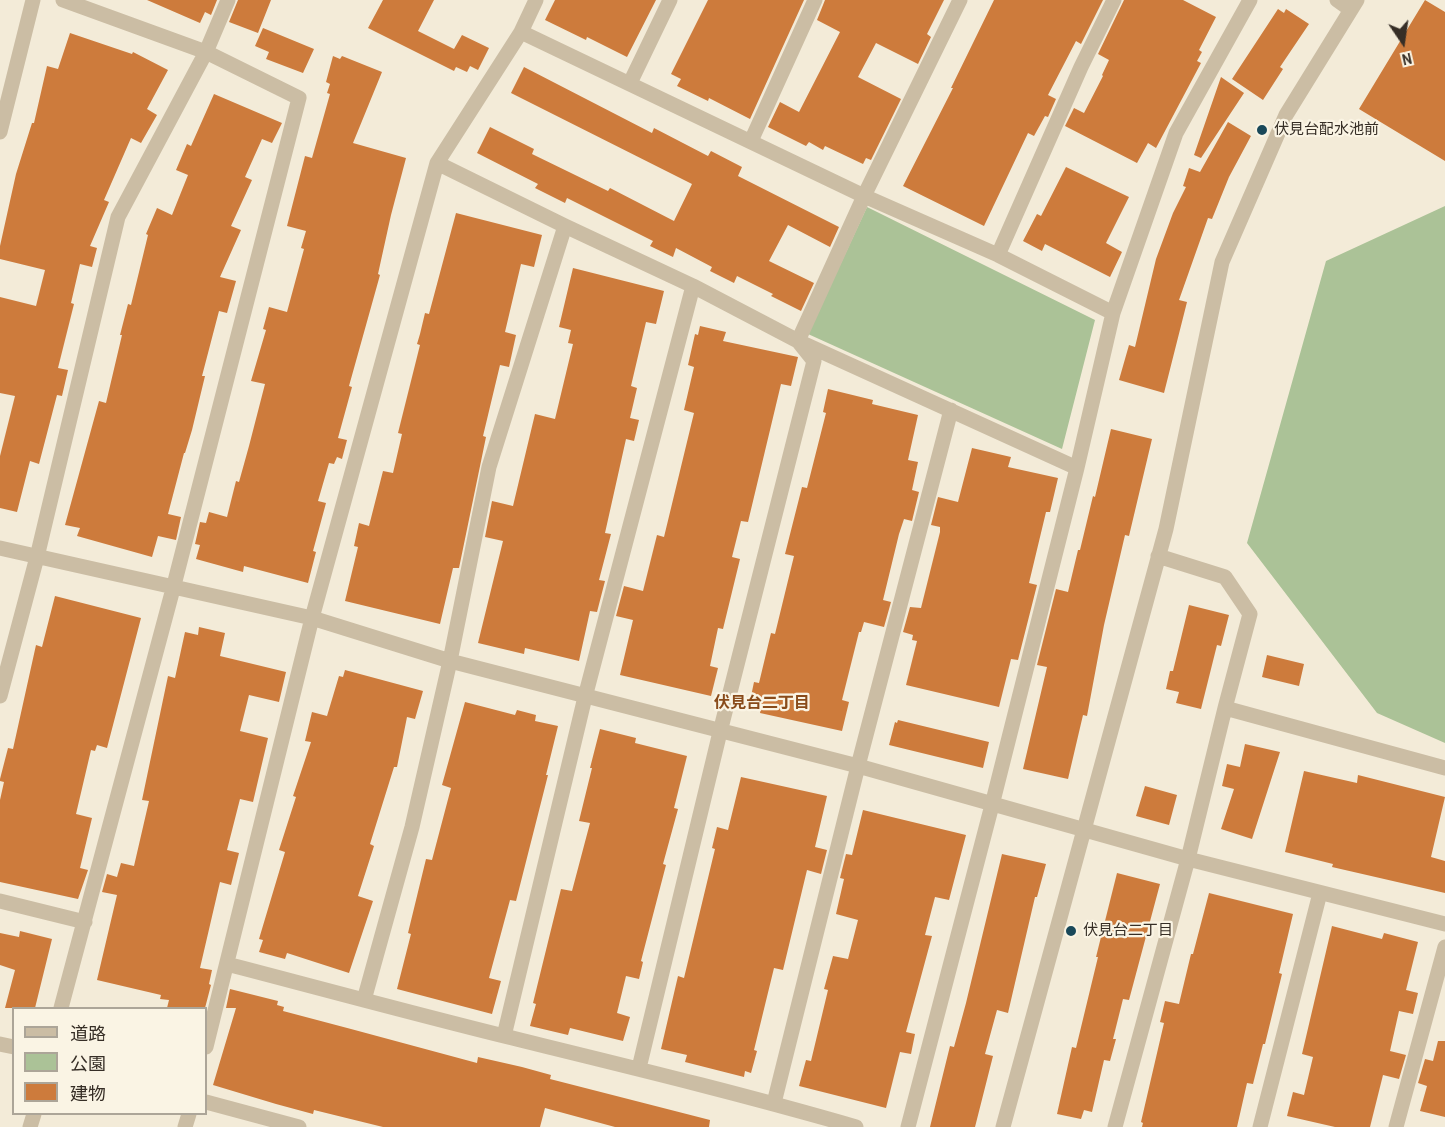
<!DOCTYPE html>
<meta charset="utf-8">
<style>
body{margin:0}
#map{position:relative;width:1445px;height:1127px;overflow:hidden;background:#f3ebd8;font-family:"Archivo Narrow","Noto Sans JP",sans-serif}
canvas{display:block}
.legend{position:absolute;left:12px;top:1007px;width:195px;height:108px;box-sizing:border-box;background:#faf4e4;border:2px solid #aca598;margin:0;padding:8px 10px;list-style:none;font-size:18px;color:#362e26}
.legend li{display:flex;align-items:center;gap:12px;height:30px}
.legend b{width:30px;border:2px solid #aca598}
.north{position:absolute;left:1373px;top:12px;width:60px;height:60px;-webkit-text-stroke:4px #faf4e4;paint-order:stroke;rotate:167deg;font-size:16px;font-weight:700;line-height:24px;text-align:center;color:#362e26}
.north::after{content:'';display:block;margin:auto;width:21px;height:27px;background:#362e26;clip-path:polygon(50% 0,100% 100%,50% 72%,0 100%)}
</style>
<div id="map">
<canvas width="1445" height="1127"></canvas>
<ul class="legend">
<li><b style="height:8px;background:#cbbda4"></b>道路</li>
<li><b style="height:16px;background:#abc297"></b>公園</li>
<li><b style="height:16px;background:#cd7b3c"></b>建物</li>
</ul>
<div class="north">N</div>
</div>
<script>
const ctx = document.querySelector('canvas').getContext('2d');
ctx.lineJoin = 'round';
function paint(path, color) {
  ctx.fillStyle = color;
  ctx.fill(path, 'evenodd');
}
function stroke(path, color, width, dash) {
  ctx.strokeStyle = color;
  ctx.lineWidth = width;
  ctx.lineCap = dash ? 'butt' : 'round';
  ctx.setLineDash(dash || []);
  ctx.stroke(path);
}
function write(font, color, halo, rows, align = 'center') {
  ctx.font = font + ' "Archivo Narrow","Noto Sans JP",sans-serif';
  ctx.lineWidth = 4.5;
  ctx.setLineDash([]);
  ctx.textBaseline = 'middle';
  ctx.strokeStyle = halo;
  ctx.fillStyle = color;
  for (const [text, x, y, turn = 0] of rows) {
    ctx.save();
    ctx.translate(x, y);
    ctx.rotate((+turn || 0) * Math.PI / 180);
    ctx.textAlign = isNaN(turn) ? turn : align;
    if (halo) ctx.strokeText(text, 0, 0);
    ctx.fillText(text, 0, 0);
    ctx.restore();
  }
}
paint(new Path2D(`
 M1445 206V743L1377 713 1247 543 1326 261Z
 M867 207 1095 320 1062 449 808 334Z`), '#abc297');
paint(new Path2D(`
 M147 0H217L211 15 205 12 200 23Z
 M238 0H271L258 33 229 22Z
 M383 0H434L418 31 454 49 462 35 489 48 478 70 470 66 467 72 456 67 454 71 368 28Z
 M555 0H656L627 57 587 37 586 40 545 20Z
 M708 0H804L750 119 709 98 708 101 677 86 681 79 671 74Z
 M825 0H944L927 34 931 37 918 64 876 43 858 77 901 99 871 160 866 158 863 164 825 146 823 150 809 142 806 146 768 127 780 102 799 112 840 32 817 20Z
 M994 0H1103L1081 44 1076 41 1048 95 1056 99 1048 117 1045 116 1034 136 1028 133 984 226 903 186 953 88H951Z
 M1124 0H1183L1216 17 1199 50 1202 52 1197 61 1201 63 1156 148 1148 143 1137 163 1065 126 1074 108 1084 113 1103 76 1102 75 1109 60 1098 54Z
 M1425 0 1445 12V161L1359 109Z
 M1278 9 1284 13 1286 9 1309 24 1280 67 1283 69 1263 100 1232 79Z
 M263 28 314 49 303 73 266 59 269 52 255 46Z
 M70 33 132 54 133 52 168 70 147 109 157 115 141 143 131 138 104 200 109 202 90 246 97 248 92 267 80 264 71 303 74 304 58 368 68 370 62 396 57 395 39 464 30 461 17 512 0 508V456L15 396 0 393V297L36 306 45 270 0 259V246L16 174 32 123H34L47 66 58 69Z
 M333 56 340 59 342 56 382 72 353 143 406 158 391 215 378 274 380 275 349 386 352 387 338 438 347 440 342 459 337 457 334 464 329 463 318 501 326 503 313 551 316 552 308 583 244 566 243 572 196 559 200 545 195 544 200 522 206 523 209 512 227 517 236 481 239 482 249 446 265 384 251 381 266 330 263 329 269 307 287 312 304 249 301 248 306 231 287 226 305 156 312 158 330 94 327 93 330 84 326 82Z
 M524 67 652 133 654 128 708 156 711 151 742 167 738 176 839 227 830 247 788 225 769 261 814 283 801 311 771 296 773 294 737 276 734 283 710 271 712 267 676 248 673 257 650 246 653 241 567 198 565 203 535 188 538 184 477 153 490 127 534 149 532 154 608 191 610 188 674 221 692 184 511 93Z
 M1221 77 1244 93 1201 158 1194 155Z
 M214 94 282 123 272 143 262 139 245 177 252 180 231 226 241 230 220 277 236 281 227 313 219 311 202 376H205L192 430 185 453H184L168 514 181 517 176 540 158 536 152 557 77 536 80 528 65 525 99 401 106 403 122 335H120L128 304 131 305 148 235 146 234 157 208 172 215 188 175 176 170 187 144 191 146Z
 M1228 122 1251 136 1229 177 1212 219 1208 218 1179 300 1187 302 1164 393 1119 380 1129 345 1135 347 1156 259 1173 213 1186 187 1183 186 1189 168 1200 172Z
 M1066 167 1129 197 1106 243 1122 252 1110 277 1045 244 1042 251 1023 241 1037 214 1041 216Z
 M456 213 542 235 534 267 521 264 505 332 516 335 509 367 500 365 483 436 486 437 459 568H453L440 624 345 601 358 547 354 546 359 523 369 526 383 471 393 473 402 434 398 433 420 345 417 344 420 334 425 313 429 314Z
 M573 268 664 291 656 324 646 322 631 386 637 388 630 418 639 420 634 441 626 439 605 533 611 534 599 580 605 581 597 612 590 611 579 661 525 648 524 654 478 643 503 541 485 537 492 501 513 506 535 414 555 419 573 344 568 343 571 330 559 327Z
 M700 326 726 332 723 341 798 357 791 386 781 384 748 522 741 521 732 557 740 559 723 629 718 628 710 666 718 668 711 696 620 675 633 620 616 616 624 586 643 591 657 535 664 537 694 413 684 410 694 367 688 365 695 334 698 335Z
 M828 389 873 400 872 404 918 415 908 460 918 462 912 490 919 492 912 521 904 519 899 534 883 600 891 602 884 627 864 622 861 632H859L842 700 849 702 842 731 760 713 762 704 750 701 754 682 759 683 771 633 775 634 794 556 785 554 802 487 807 488 826 413 823 412Z
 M1111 429 1152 439 1129 536 1125 535 1104 625 1087 716 1083 715 1068 779 1023 769 1047 667 1037 665 1056 589 1068 592 1078 550H1080L1093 496 1095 497Z
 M972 448 1011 457 1008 467 1058 478 1050 512H1046L1029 583 1037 585 1018 660 1011 659 999 707 906 685 917 641 912 640 913 635 903 632 910 607 921 608 940 532V527L931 525 938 497 958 502Z
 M55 596 141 618 107 748 97 745 95 751 91 750 76 814 92 818 80 868 88 870 78 899 0 882V800L4 782 0 781V779L8 748 13 749 36 645 42 647Z
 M1189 605 1229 615 1221 646 1217 645 1201 709 1176 703 1179 692 1166 689 1170 671H1173Z
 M199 627 225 633 220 656 286 672 279 702 249 695 240 731 268 738 253 802 240 799 227 850 239 853 231 885 220 882 200 968 212 970 209 984 211 985 205 1008H167L169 1000 160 999 161 995 97 980 117 895 102 892 107 874 117 877 121 863 134 866 149 801 142 800 168 676 175 678 185 632 198 635Z
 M1267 655 1304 664 1299 686 1262 677Z
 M345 670 423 691 415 719 407 717 397 767H394L370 844 374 846 358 896 373 901 349 973 287 953 285 959 259 952 263 940 259 939 285 852 279 850 296 797 293 796 311 742 305 741 312 712 327 716 339 676 343 677Z
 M465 702 515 715 517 710 536 715 535 721 558 726 546 775H548L516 901 510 900 489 978 501 981 492 1014 397 989 411 934 408 933 426 859 432 860 451 788 442 785Z
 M898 720 989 742 983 768 889 745 895 722 897 723Z
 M600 729 636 738 635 743 687 756 674 808 678 809 663 864 666 865 641 961 643 962 639 979 626 976 617 1013 630 1017 623 1041 570 1028 568 1035 530 1026 536 1004 533 1003 561 889 572 891 590 823 579 821 592 768H590Z
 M1245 744 1280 752 1252 839 1221 829 1234 789 1222 786 1227 764 1240 767Z
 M1304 771 1357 783 1358 775 1445 797 1431 857 1445 861V893L1332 867 1333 864 1285 852Z
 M741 777 827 796 815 847 827 850 821 874 807 870 783 970 774 968 754 1050 757 1051 751 1073 745 1071 744 1077 685 1062 687 1055 661 1049 678 976 684 978 715 849 712 848 717 827 728 830Z
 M1145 786 1177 795 1169 825 1136 816Z
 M863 810 966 835 949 900 935 897 925 935 932 936 906 1032 915 1034 911 1054 900 1052 886 1108 799 1086 806 1060 811 1061 828 990 824 989 833 956 848 959 858 920 836 914 844 879 840 878 846 854 852 855Z
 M1002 854 1046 864 1037 897H1035L1008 1013 997 1010 985 1054 993 1056 975 1127H930L950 1046 954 1047 966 1003Z
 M1117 873 1160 884 1129 1000 1123 999 1113 1039H1116L1110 1061 1104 1060 1092 1112 1084 1110 1081 1119 1057 1114 1072 1047 1076 1048 1098 957H1096Z
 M1209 893 1293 914 1279 973 1282 974 1265 1044H1263L1253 1084 1247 1083 1237 1127H1142L1143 1123 1141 1122 1164 1023 1160 1022 1165 1001 1179 1004 1191 954H1193Z
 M1332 926 1382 939 1384 933 1418 942 1406 990 1418 993 1413 1014 1399 1011 1390 1051 1406 1055 1399 1079 1383 1075 1370 1127H1335L1287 1116 1293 1092 1304 1095 1313 1057 1302 1054Z
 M20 931 52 939 35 1008H5L15 970 0 965V933L19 937Z
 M230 989 278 1001 277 1005 284 1007 283 1011 351 1029 477 1063 478 1057 522 1067 551 1075 550 1079 710 1120 709 1127H615L545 1108 540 1127H383L314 1110 313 1114 276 1104 213 1085 236 1008H226Z
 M1438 1041H1445V1117L1420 1111 1427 1086 1418 1083 1425 1059 1433 1061Z`), '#cd7b3c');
stroke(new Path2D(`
 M1337 0 1351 10
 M521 32 864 196 998 255 1113 313
 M630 83 670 0
 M0 132 33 0
 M751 141 815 0
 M437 163 565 226 693 286 798 341 1077 468
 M998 255 1081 67 1114 0
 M0 548 312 618 450 661 858 766 1188 859 1445 924
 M1158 556 1225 577 1250 614 1225 708
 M0 696 37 557 118 217 206 52 228 0
 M0 901 85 922
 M227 964C319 988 411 1013 504 1036 622 1065 739 1093 856 1127
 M364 1000 412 827 450 661 489 467 565 226
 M61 1008 174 585 299 98 206 52 63 0
 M504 1036 585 697 693 286
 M0 1044 14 1047
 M206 1047 312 618 437 163 521 32 536 0
 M639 1068 720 732 814 361 798 341 864 196 960 0
 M206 1102 299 1127
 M774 1103 858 766 951 410
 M30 1127 34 1114
 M185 1127 189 1114
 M908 1127 992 805 1077 468 1113 313 1176 133 1250 0
 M1003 1127 1166 529 1222 262 1286 115 1357 0
 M1115 1127 1188 859 1225 708 1445 768
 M1260 1127 1320 893
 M1396 1127 1445 947`), '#cbbda4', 15);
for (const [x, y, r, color] of [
 [1262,130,6,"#194859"],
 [1071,931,6,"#194859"]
]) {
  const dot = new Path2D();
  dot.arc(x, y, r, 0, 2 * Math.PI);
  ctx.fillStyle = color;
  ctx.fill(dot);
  stroke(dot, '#faf4e4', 2);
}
write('15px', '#362e26', '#faf4e4', [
 ["伏見台配水池前",1274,130],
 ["伏見台二丁目",1083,931]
], 'left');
write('bold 16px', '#894b1a', '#faf4e4', [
 ["伏見台二丁目",762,704]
]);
</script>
